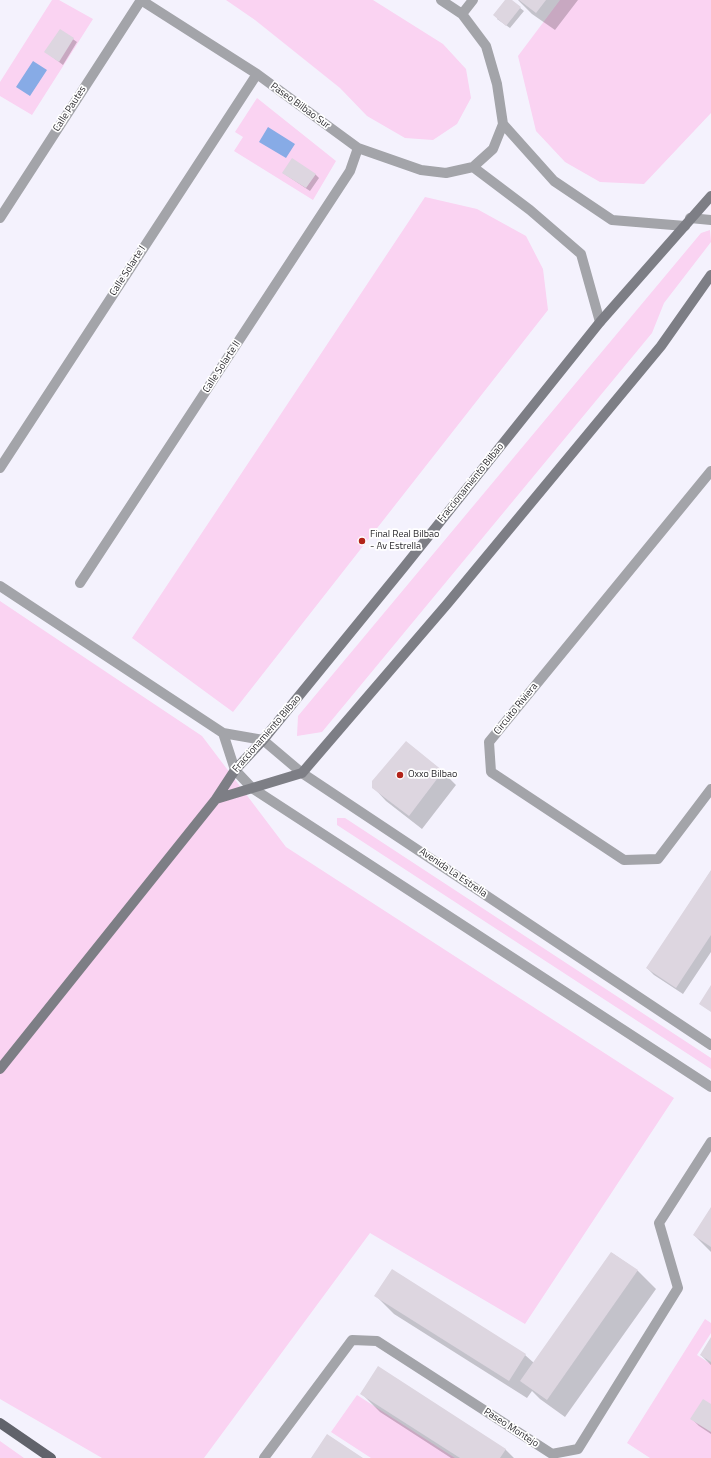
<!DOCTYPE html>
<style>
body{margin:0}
canvas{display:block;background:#f4f2fd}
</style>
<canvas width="711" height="1458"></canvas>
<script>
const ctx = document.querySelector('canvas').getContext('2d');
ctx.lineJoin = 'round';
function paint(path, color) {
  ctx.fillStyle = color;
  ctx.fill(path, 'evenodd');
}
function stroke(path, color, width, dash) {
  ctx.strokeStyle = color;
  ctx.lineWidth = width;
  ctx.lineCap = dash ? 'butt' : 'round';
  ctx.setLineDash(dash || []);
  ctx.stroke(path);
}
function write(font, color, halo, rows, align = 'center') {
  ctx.font = font + ' "Titillium Web",sans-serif';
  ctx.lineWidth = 3.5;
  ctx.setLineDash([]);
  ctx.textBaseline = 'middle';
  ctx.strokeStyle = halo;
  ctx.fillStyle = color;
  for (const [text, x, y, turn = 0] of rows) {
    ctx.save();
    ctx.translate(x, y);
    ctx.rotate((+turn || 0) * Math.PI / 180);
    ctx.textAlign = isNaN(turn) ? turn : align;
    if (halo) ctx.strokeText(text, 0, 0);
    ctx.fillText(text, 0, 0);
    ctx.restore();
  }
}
paint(new Path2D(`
 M52 0H59L93 19 32 115 0 96V82Z
 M226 0H373L443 44 466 69 471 98 457 124 433 140 405 138 367 116 340 88 255 20Z
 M560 0H711V113L644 184 600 182 565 162 536 131 518 56Z
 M257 98 336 161 313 200 234 151 243 137 235 132Z
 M425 197 477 209 526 236 543 269 548 310 233 712 132 638Z
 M710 230 711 242 664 303 652 333 322 732 297 736 298 716 701 233Z
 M0 601 202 736 286 847 674 1098 525 1324 370 1233 204 1458H102L0 1399Z
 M337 818H345L711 1058V1069L337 825Z
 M705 1319 711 1323V1333L697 1355 711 1364V1458H650L627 1443Z
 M357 1395 455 1458H371L331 1432Z
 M0 1441 24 1458H0Z`), '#fad3f2');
paint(new Path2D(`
 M33 61 47 70 30 96 16 87Z
 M268 127 295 144 286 158 259 142Z`), '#87abe6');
paint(new Path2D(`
 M506 0H510L524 11 510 28 497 19Z
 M518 0H578L555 30 532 14Z
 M60 30 77 42 63 65 46 52Z
 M283 173 315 174 319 178 310 191Z
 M442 771 456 785 422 829 386 801 373 787Z
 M711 871V952L683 994 654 975 647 968Z
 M711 1208V1252L694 1235Z
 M612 1253 638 1271 656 1289 565 1417 540 1399 532 1391 527 1398 394 1314 376 1296 525 1355 534 1363Z
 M711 1339V1365L701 1355Z
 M362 1394 505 1449 514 1458H451L380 1412Z
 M711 1406V1434L699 1426 692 1419Z`), '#0003');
paint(new Path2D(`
 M505 0H512L521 7 506 26 493 15Z
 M519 0H546L536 13Z
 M60 29 74 38 59 62 44 52Z
 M292 158 316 174 306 188 282 173Z
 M406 741 443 771 409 816 372 788V781Z
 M711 870V935L676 988 646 968Z
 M711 985V1012L699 1004Z
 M711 1207V1247L693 1235Z
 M611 1252 638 1270 547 1400 520 1381Z
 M392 1269 526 1354 509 1381 374 1296Z
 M711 1337V1362L700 1355Z
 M378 1366 506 1449 500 1458H460L360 1394Z
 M703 1399 711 1404V1432L690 1419Z
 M327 1434 363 1458H311Z`), '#ddd6e0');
stroke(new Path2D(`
 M141 0 257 74 358 148 421 170 446 173 473 167 493 149 503 124 497 84 486 46 462 14 441 0
 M462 14 473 0
 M503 124 554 181 612 220 685 226
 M473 167 530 210 581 254 600 322
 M0 218 141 0
 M690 218 711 220
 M0 468 257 74
 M711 471 489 742 491 772 624 860 658 859 711 789
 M80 583 350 171 358 148
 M0 586 223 733
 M711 1045 302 773 263 740 223 733 235 770 252 788 711 1087
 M264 1458 352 1340 377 1341 552 1454 578 1449 678 1288 659 1223 711 1142`), '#a3a4a9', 10);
stroke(new Path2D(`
 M711 196 600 322 404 567 263 740 235 770 216 799 302 773 448 603 661 346 711 275
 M0 1069 216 799`), '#7d7e85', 10);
stroke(new Path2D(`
 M0 1423 51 1458`), '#61636b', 10);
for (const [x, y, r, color] of [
 [362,541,4,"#b22319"],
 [400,775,4,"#b22319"]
]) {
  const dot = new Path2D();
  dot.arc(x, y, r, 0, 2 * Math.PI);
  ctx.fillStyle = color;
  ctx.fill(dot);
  stroke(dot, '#fff', 1.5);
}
write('10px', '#2b2a2e', '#fff', [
 ["Paseo Bilbao Sur",300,106,36],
 ["Calle Pautes",70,109,-57],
 ["Calle Solarte I",128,271,-57],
 ["Calle Solarte II",222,367,-57],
 ["Fraccionamiento Bilbao",471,483,-51],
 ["Circuito Riviera",516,709,-51],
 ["Fraccionamiento Bilbao",267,734,-49],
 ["Avenida La Estrella",453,873,34],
 ["Paseo Montejo",511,1428,33]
]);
write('10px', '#2b2a2e', '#fff', [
 ["Final Real Bilbao",370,535],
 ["- Av Estrella",370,547],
 ["Oxxo Bilbao",408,775]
], 'left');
</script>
